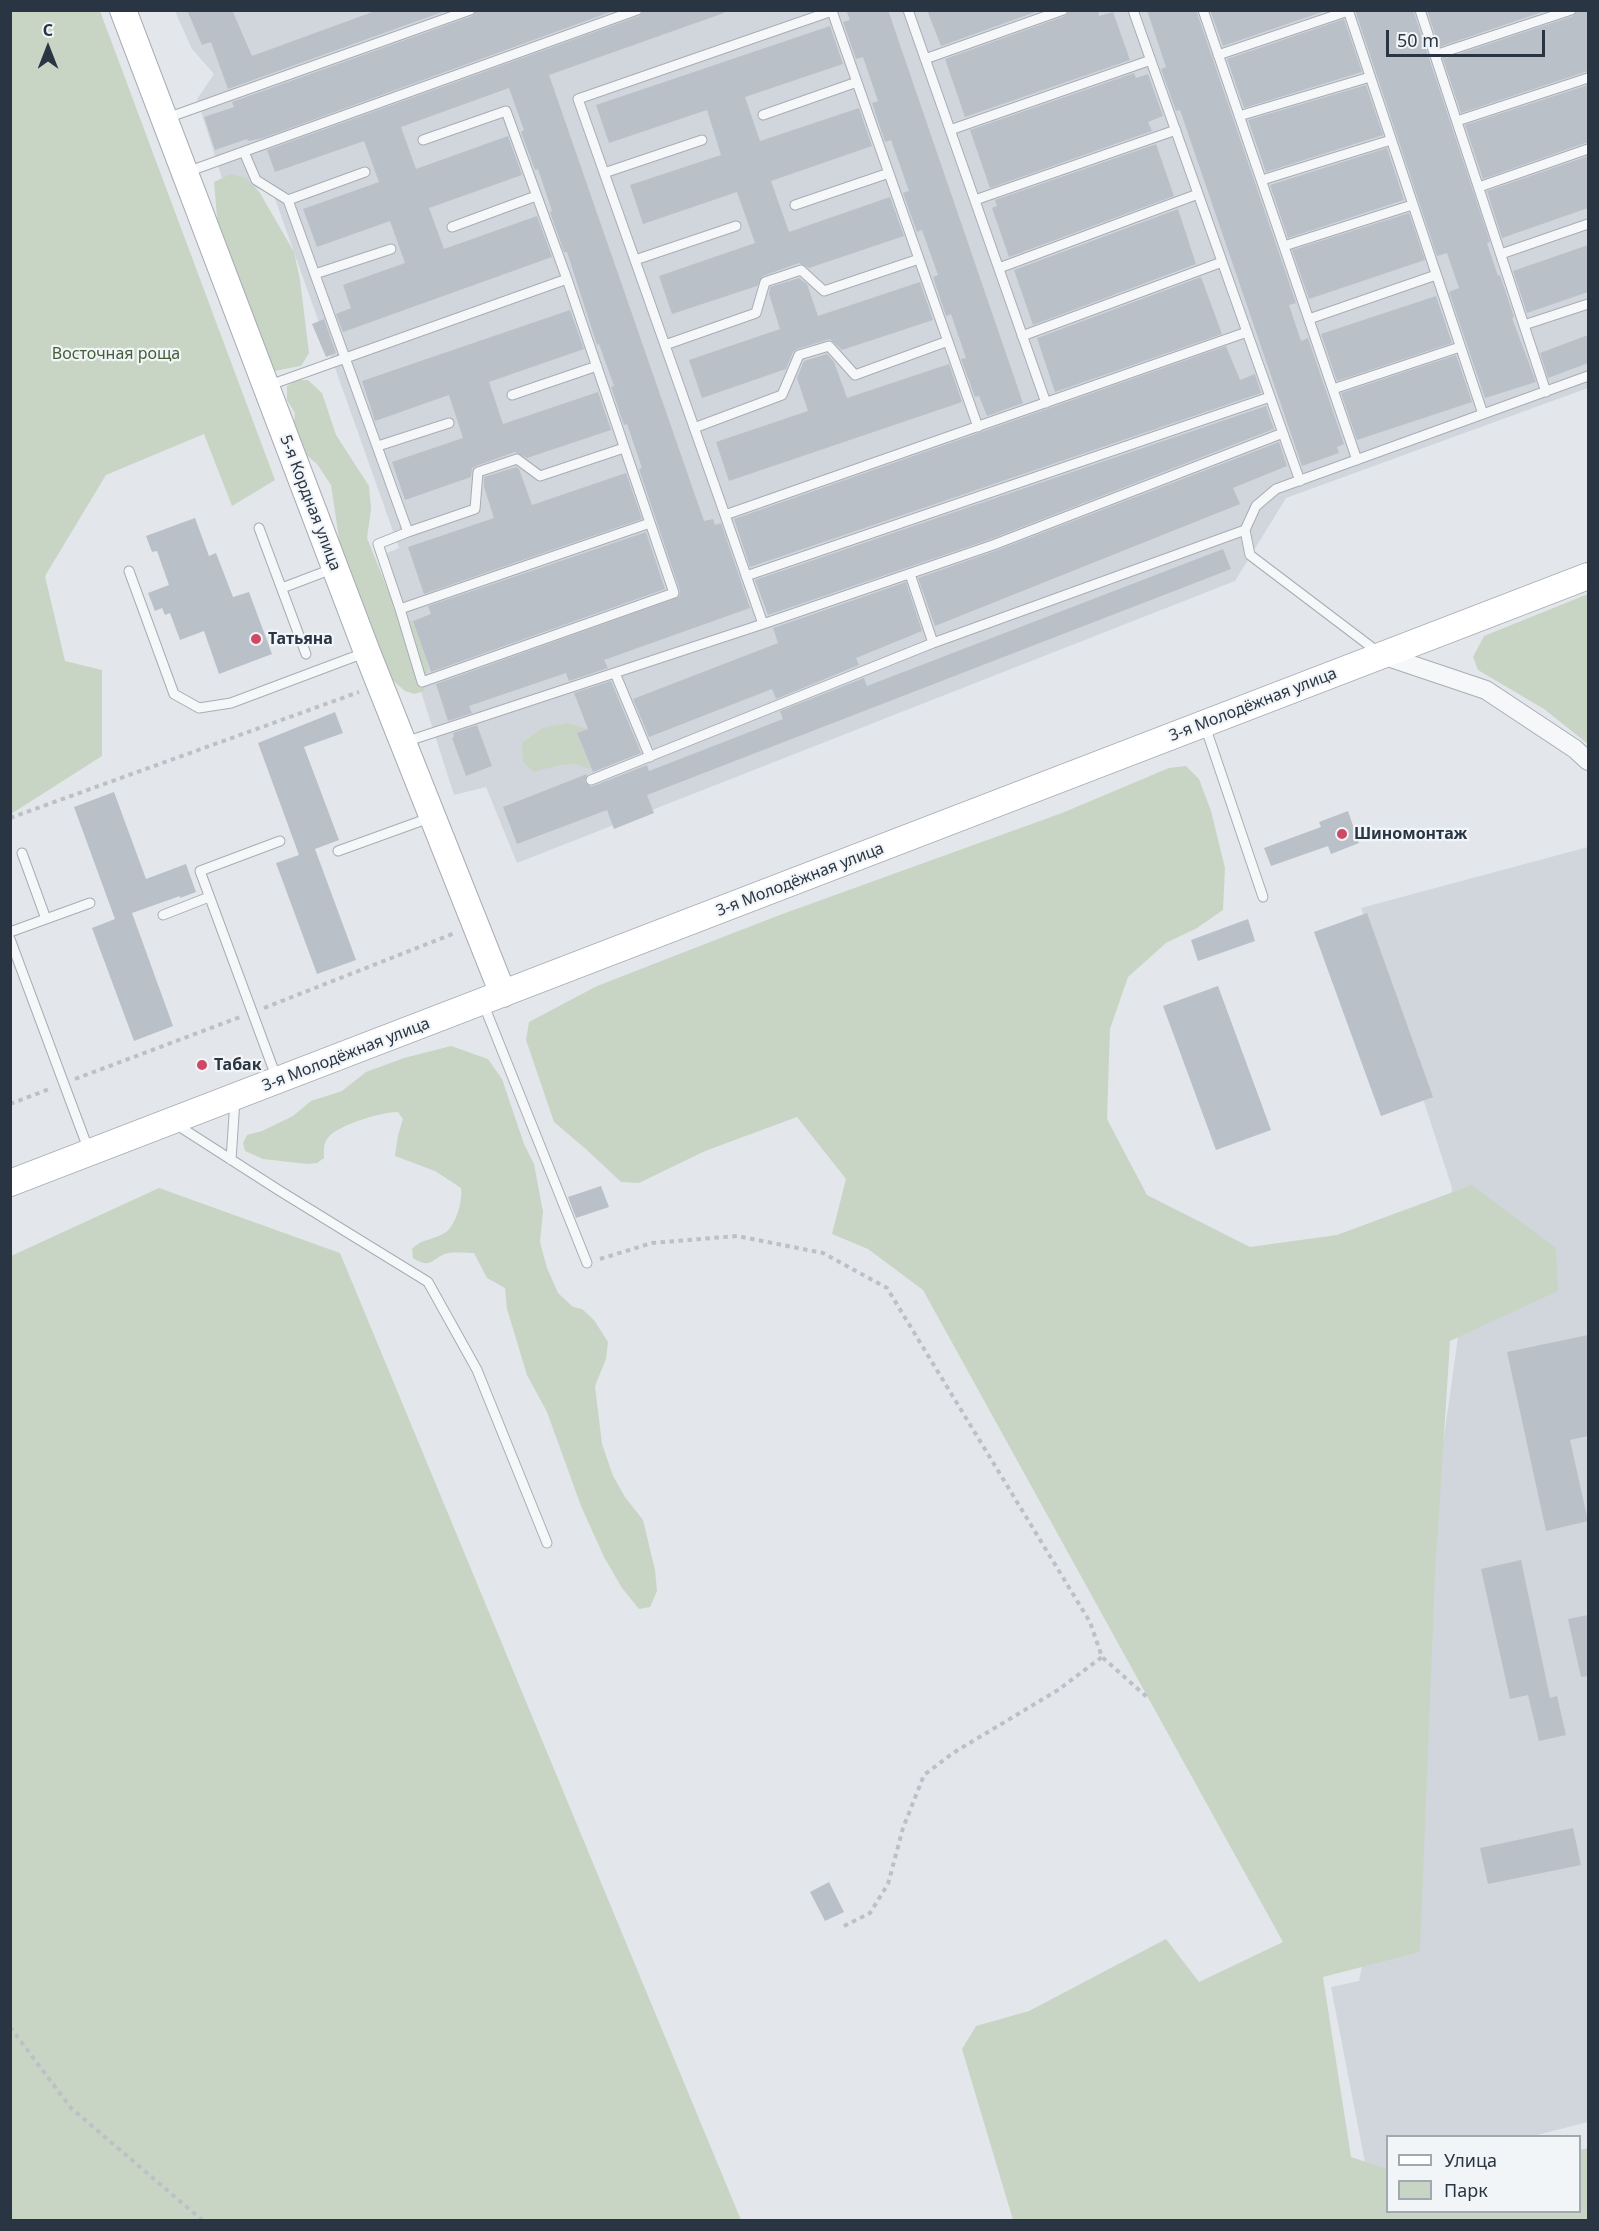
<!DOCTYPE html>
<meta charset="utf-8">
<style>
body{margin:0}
#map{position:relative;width:1599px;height:2231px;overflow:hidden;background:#e3e6eb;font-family:"Noto Sans",sans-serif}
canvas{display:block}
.frame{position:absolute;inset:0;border:12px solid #2a3543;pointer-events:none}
.legend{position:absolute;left:1386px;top:2135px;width:195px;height:78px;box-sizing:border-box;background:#f2f5f8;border:2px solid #a2a8b0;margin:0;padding:8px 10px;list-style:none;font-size:18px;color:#2a3543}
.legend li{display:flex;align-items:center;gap:12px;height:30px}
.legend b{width:30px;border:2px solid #a2a8b0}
.north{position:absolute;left:18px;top:18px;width:60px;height:60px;-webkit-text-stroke:4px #f2f5f8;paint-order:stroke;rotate:0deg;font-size:16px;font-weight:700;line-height:24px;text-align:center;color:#2a3543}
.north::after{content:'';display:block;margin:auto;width:21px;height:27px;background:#2a3543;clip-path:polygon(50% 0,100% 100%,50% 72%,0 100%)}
.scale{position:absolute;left:1386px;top:30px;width:159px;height:27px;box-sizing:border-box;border:3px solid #2a3543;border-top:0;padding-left:8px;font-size:18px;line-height:21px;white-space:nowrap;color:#2a3543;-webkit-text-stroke:4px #f2f5f8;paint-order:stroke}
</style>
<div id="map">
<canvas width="1599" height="2231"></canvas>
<div class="frame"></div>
<ul class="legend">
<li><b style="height:8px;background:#fff"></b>Улица</li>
<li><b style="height:16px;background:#c9d5c4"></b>Парк</li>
</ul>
<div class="north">С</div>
<div class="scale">50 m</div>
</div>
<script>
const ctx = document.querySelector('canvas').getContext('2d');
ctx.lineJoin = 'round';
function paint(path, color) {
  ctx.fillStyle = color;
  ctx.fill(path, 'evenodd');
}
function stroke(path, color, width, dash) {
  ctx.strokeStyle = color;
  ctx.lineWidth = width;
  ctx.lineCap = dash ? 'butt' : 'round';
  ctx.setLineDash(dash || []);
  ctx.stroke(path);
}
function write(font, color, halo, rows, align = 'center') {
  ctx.font = font + ' "Noto Sans",sans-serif';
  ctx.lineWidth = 4.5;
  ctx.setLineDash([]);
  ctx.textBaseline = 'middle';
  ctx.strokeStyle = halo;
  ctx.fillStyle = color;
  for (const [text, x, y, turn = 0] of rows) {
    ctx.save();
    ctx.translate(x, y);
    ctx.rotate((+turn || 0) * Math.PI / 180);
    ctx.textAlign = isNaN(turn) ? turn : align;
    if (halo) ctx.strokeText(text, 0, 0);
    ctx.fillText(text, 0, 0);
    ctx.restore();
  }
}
paint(new Path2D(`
 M175 11H1588V388L1286 498 1235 581 517 863 486 787 454 795 378 557 399 548 273 193 222 178 197 99 214 74 192 49Z
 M1588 847V2122L1533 2136H1388L1387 2173 1368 2178 1331 1987 1359 1981 1388 1836 1459 1330 1439 1331 1452 1188 1361 908Z`), '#d1d6dd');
paint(new Path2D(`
 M11 10 100 11 275 480 232 506 204 434 106 475 45 576 65 661 102 670V756L11 814Z
 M231 174 246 178 260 193 294 252 300 280 309 353 301 366 274 371 218 228 214 182Z
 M296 380H308L322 393 336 435 369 486 371 509 367 538 394 605 407 621H413L428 665 424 691 414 694 405 691 383 672 346 586 331 485 317 464 304 453 293 431 295 413 287 400V386Z
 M1588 594V744L1544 709 1478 670 1473 657 1484 636Z
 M567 723 588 729 577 734 591 769 574 764 561 765 534 772 523 762 522 743 542 728Z
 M1186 766 1199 779 1211 811 1225 868 1223 910 1197 928 1166 943 1128 977 1110 1029 1107 1119 1147 1195 1250 1247 1337 1235 1472 1185 1556 1248 1558 1291 1450 1341 1435 1576 1420 1952 1323 1977 1351 2157 1387 2169 1388 2212H1580V2150L1588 2148V2220H1013L962 2049 976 2026 1029 2011 1166 1939 1199 1982 1283 1942 923 1290 868 1249 832 1234 846 1179 797 1117 705 1151 639 1183 621 1182 587 1150 554 1122 526 1040 529 1022 597 986 777 916 1062 813 1169 768Z
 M451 1046 488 1059 502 1079 524 1144 534 1164 543 1212 540 1242 547 1268 558 1293 573 1307 582 1309 594 1320 608 1342 606 1359 595 1386 602 1444 613 1476 625 1497 643 1520 655 1570 657 1591 650 1607 639 1609 622 1588 604 1557 581 1506 547 1412 527 1375 507 1309 505 1288 487 1278 474 1253C466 1253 457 1252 449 1253 432 1256 433 1271 413 1258L412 1249C422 1238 435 1240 446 1232 456 1225 463 1200 461 1188L435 1171 395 1156 398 1135 403 1119 398 1112C382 1112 336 1125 327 1139 323 1145 324 1152 324 1158L317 1163 307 1164 263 1159 245 1151 243 1143 247 1135 262 1131 293 1116 311 1101 342 1091 366 1072 404 1058Z
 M159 1188 340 1253 741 2220H11V1256Z`), '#c9d5c4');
paint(new Path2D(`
 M187 10H232L252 56 378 10H448L228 89 211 42 202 45Z
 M477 10H616L263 138 248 141 247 139 215 150 204 117 234 107 232 102 472 16Z
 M644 10H723L724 13 549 75 704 521 713 519 715 525 721 523 750 608 604 660 608 668 569 681 566 673 469 706 472 713 448 721 436 684 679 597 680 591 639 469 642 468 627 424 624 425 611 387 614 386 599 344 597 345 567 252H564L550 212 552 211 538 169 535 170 521 132 524 130 509 88 401 127 416 169 508 136 522 175 429 208 444 249 537 216 552 257 343 332 336 314 351 308 343 285 405 263 390 221 317 247 303 209 379 182 364 141 275 172 267 150 639 16Z
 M846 10H888L1023 403 987 416 979 396 975 397 961 359 966 358 951 314 946 316 933 277 938 275 922 230 917 232 903 193 909 191 891 140 885 142 872 103 878 101 863 57 856 59 843 22 850 20Z
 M927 10H1041L941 46Z
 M1070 10H1098L1099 16 1113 12 1130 60 965 117 945 59 1065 16Z
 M1147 10H1196L1296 303 1289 305 1301 341 1308 338 1344 444 1337 447 1339 453 1302 466 1180 110 1176 111 1161 69 1166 67Z
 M1210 10H1328L1223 46Z
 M1355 10H1413L1490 242 1487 243 1498 276 1500 275 1514 317 1512 318 1536 382 1485 398 1449 292 1459 288 1447 253 1437 256Z
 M1427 10H1548L1439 47Z
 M1578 10H1588V71L1461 113 1443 59 1573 16Z
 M1344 19 1362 72 1244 108 1227 59Z
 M830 26 843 64 745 97 760 141 859 108 872 146 771 181 789 232 890 197 904 236 809 268 799 263 763 276 757 286 672 314 659 276 755 243 737 192 643 224 630 185 721 155 707 110 609 143 596 105Z
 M1134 73 1136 78 1148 74 1163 116 1148 122 1152 131 990 188 970 130Z
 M1366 85 1383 135 1266 172 1248 120Z
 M1588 85V142L1483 179 1465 125Z
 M1156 144 1174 196 1009 257 992 208 997 206 995 200Z
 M1387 148 1404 200 1288 238 1270 185Z
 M1588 156V208L1502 238 1487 191Z
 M1178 209 1196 264 1033 325 1014 270Z
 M1409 213 1425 260 1309 299 1292 250Z
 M1588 245V292L1527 313 1513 271Z
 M1201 277 1222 334 1055 392 1037 338Z
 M799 278 807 284 818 316 920 282 933 320 842 350 830 339 797 349 793 352 786 369 702 398 689 360 780 329 769 294 770 287Z
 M1436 296 1452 343 1337 381 1321 334Z
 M570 310 584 349 489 382 503 424 598 392 611 430 527 458 515 452 476 466 472 468 471 477 405 500 392 462 463 438 449 395 375 421 362 381Z
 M324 319 336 353 326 357 312 324Z
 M1588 335V363L1548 378 1540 353Z
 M1226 346 1240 380 1255 374 1261 393 750 567 734 519Z
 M827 354 834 362 847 398 949 364 962 402 729 481 716 442 808 411 797 378 804 361Z
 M1456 355 1472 402 1357 440 1341 393Z
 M1266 406 1274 429 991 539 768 615 755 580Z
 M1279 442 1287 466 1233 488 1240 504 935 626 918 578 995 551Z
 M516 467 519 469 532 505 626 473 642 519 424 594 408 547 494 518 484 487V477Z
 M195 518 209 556 216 553 233 597 249 592 272 654 219 674 204 631 180 640 170 613 165 615 162 608 155 611 148 593 169 585 157 551 152 552 146 536Z
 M646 532 665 589 431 672 413 621 431 614 428 606Z
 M1223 549 1231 569 647 795 654 813 614 829 607 810 517 844 503 807 587 774 585 782 591 787 647 765 649 771 783 719 780 711 864 678 867 686Z
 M906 582 922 631 856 658 859 665 776 699 772 689 649 737 633 699 778 643 773 628Z
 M611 681 641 753 593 772 577 733 588 729 574 693Z
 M335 712 343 733 304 747 339 840 315 849 356 960 317 974 276 863 299 855 258 743Z
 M477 725 492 766 466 776 452 738 454 737 453 733Z
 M114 792 146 879 186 864 196 892 180 898V896L132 913 173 1026 134 1041 92 928 115 919 74 807Z
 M1348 811 1359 843 1331 854 1328 846 1271 866 1264 848 1321 827 1319 822Z
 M1367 913 1433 1097 1381 1116 1314 932Z
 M1248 919 1255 941 1198 961 1191 940Z
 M1218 986 1271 1130 1216 1150 1163 1006Z
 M601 1186 609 1207 576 1218 568 1197Z
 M1588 1335V1436L1570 1440 1588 1521 1546 1531 1507 1352Z
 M1521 1560 1550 1698 1557 1696 1566 1735 1539 1741 1528 1695 1510 1699 1481 1569Z
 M1588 1615V1676L1581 1677 1568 1619Z
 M1573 1828 1581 1865 1488 1884 1480 1848Z
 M829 1882 844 1912 825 1921 810 1892Z`), '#bac0c8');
const service = new Path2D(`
 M908 10 1046 403
 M1203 10 1357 460
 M1348 10 1483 414
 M1420 10 1546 392
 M1218 55 1348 11
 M1435 55 1571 10
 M925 59 1063 10
 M763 115 857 82
 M1239 116 1370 77
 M167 118 470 10
 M1457 121 1588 78
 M950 130 1151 60
 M244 152 256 180 288 200 408 532 378 544 400 609 650 523
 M187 172 637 10
 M604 173 702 140
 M1262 180 1391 140
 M1479 187 1588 149
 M288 200 365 172
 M975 200 1176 130
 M795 205 889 173
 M452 227 536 196
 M1284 246 1412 205
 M1501 254 1588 224
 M635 260 736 226
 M999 268 1198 194
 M315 274 391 249
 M1309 319 1436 275
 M1524 325 1588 304
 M1247 332 1300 481
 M1022 336 1222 262
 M665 345 756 313 765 282 801 270 824 291 919 259
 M267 386 567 279
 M1333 389 1460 347
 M512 395 597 366
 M694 428 782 395 799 355 829 346 855 375 948 341
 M378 446 449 423
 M725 515 578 99 832 11 978 427
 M259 528 306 654
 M408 532 475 509 478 472 517 459 540 476 624 448
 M129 571 174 694 199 708 231 703 364 653
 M910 574 933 643
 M746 576 1270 397
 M282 588 332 569
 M400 609 422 682 674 593 567 279 506 111 423 140
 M763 624 993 545 1283 433
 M1378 652 1250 555 1245 530 1256 506 1276 489 1588 376
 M615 673 650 757
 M1205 726 1263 897
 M405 742 763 624 725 515 1247 332 1133 10
 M591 780 933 643 1245 530
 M338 851 432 817
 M22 853 46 919
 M163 915 209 897
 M10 932 90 903
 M10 939 89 1151
 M483 1003 587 1263
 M277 1079 200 871 280 841
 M174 1123 280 1191 428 1282 477 1370 547 1543
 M231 1160 235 1100`);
const minor = new Path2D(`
 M1382 655 1486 690 1575 749 1588 761`);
const secondary = new Path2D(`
 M123 10 367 652 503 994
 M10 1183 1588 576`);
stroke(service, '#a8adb5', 11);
stroke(minor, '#a8adb5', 20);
stroke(secondary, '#a8adb5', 28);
stroke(new Path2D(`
 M10 818 359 692
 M264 1008 455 933
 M75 1079 240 1017
 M10 1104 52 1088
 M600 1259 652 1243 737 1236 823 1253 887 1288 1090 1622 1102 1657 1148 1698
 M844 1926 870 1913 888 1884 903 1828 924 1775 953 1753 1058 1690 1102 1657
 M10 2027 71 2108 202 2220`), '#bcc1c6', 4, [4.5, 4.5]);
stroke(service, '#f5f7f9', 9);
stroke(minor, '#f5f7f9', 18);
stroke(secondary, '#fff', 26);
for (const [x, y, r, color] of [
 [256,639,6,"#ce4966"],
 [1342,834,6,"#ce4966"],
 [202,1065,6,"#ce4966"]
]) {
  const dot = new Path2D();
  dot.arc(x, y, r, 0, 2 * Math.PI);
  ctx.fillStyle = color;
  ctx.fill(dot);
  stroke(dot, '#f2f5f8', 2);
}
write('16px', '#425f38', '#f2f5f8', [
 ["Восточная роща",116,354]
]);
write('16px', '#2a3543', '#f2f5f8', [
 ["5-я Кордная улица",310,503,69],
 ["3-я Молодёжная улица",1253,705,-21],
 ["3-я Молодёжная улица",800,880,-21],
 ["3-я Молодёжная улица",346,1055,-21]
]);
write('bold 16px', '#2a3543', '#f2f5f8', [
 ["Татьяна",268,639],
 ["Шиномонтаж",1354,834],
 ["Табак",214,1065]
], 'left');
</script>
